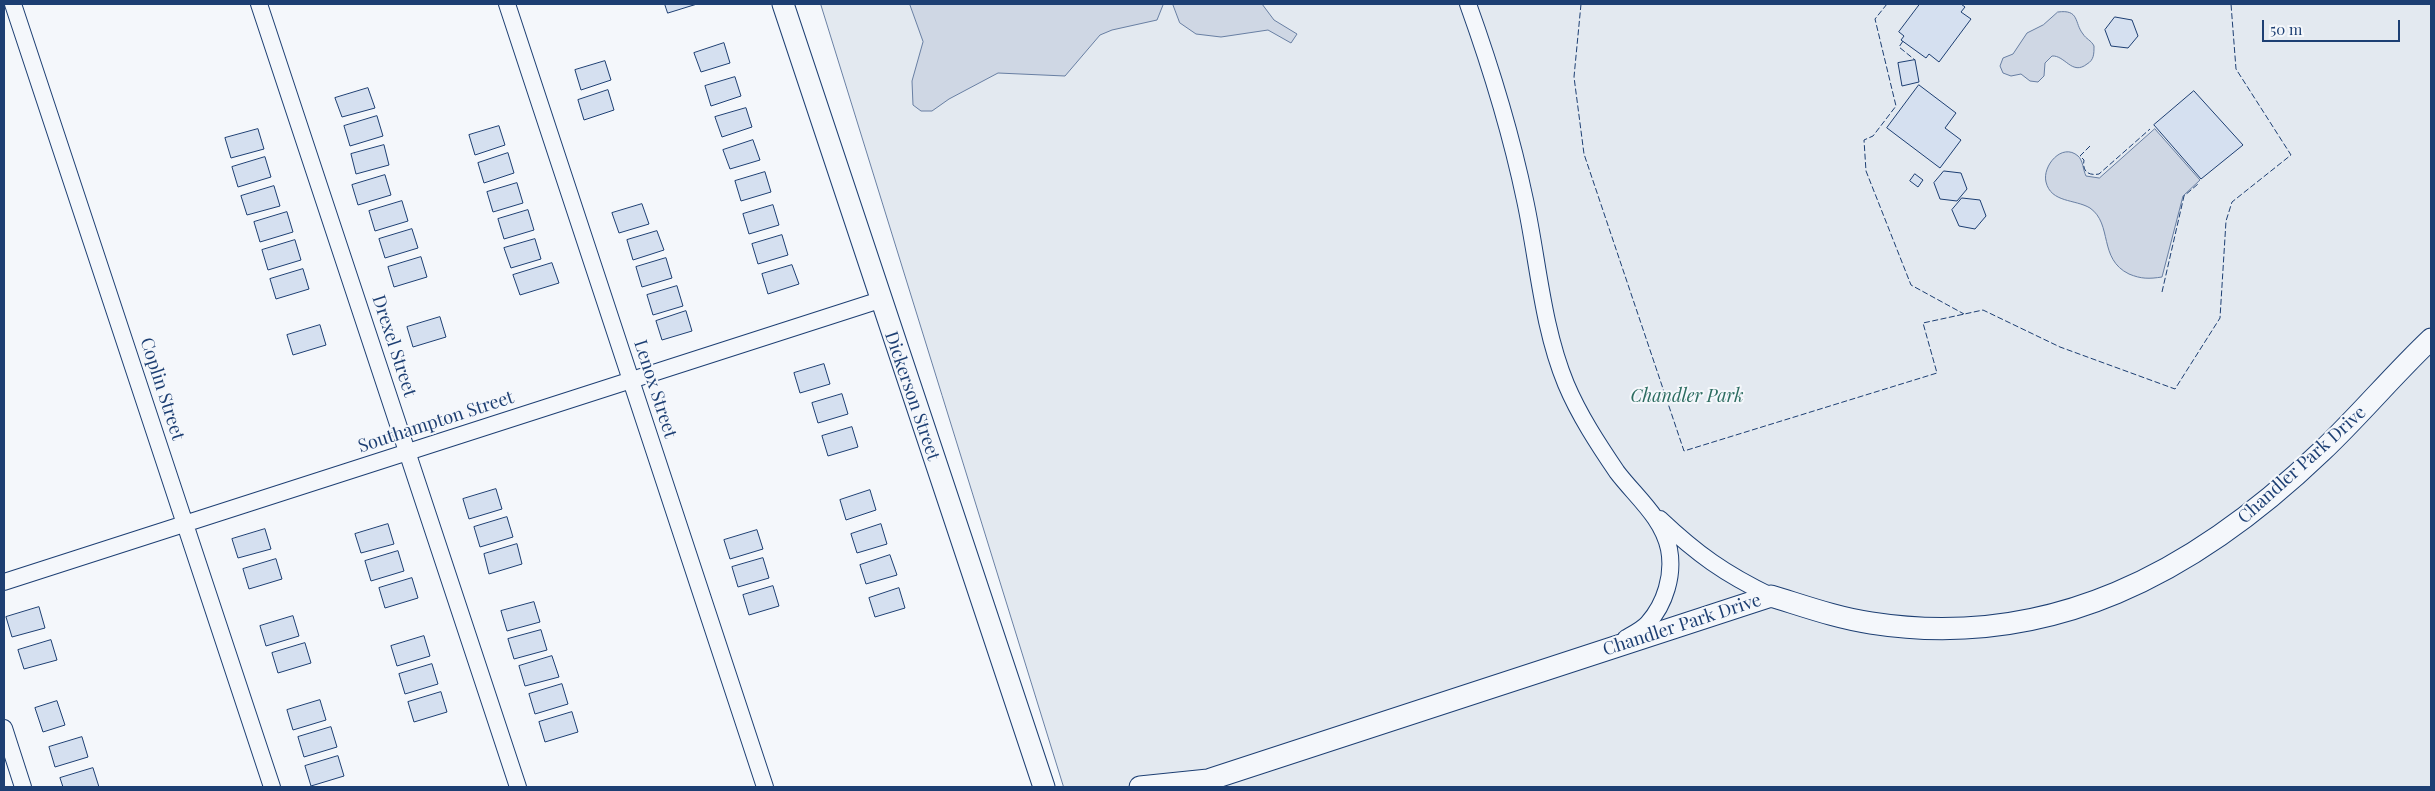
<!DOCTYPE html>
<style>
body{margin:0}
#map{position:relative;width:2435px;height:791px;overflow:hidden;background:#f4f7fb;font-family:"Playfair Display",serif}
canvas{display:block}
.frame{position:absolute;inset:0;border:5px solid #1d3f73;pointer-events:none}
.scale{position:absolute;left:2262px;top:20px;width:138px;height:22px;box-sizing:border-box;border:2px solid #1d3f73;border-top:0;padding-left:6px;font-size:15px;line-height:18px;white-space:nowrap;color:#1d3f73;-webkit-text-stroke:4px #f4f7fb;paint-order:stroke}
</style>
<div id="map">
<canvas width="2435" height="791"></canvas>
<div class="frame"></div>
<div class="scale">50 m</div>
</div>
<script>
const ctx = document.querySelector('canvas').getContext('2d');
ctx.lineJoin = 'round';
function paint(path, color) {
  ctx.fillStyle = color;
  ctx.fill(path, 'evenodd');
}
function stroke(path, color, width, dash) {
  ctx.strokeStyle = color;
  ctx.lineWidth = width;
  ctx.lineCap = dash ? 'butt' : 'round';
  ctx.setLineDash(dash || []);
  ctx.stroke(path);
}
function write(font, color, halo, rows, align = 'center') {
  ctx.font = font + ' "Playfair Display",serif';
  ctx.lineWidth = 4;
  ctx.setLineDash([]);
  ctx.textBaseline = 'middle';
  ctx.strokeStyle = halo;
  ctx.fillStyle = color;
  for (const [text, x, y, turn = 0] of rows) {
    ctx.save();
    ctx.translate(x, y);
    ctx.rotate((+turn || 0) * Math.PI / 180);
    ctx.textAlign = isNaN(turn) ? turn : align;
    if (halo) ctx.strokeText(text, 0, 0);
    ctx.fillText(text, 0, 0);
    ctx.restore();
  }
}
const green = new Path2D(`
 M821 4H2431V787H1064Z`);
paint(green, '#e3e9f0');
stroke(green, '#687fa3', 1);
const water = new Path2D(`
 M910 4H1162L1163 5 1157 20 1112 30 1100 35 1065 76 998 73 949 99 932 111H921L913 105 912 81 923 42Z
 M1173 4H1262L1274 20 1297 34 1291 43 1268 30 1221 37 1196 34 1180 23Z
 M2058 12C2080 9 2074 23 2083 34 2086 39 2091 40 2094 46 2094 54 2094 60 2087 64 2072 76 2065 55 2052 56L2045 63 2044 76 2038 82 2030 81 2021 74 2011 76 2003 73 2000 66 2003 58 2013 54 2027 33 2043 25Z
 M2155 129 2200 180 2183 196 2162 277C2149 279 2141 279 2129 274 2098 259 2113 224 2090 208 2075 199 2051 203 2046 182 2042 166 2062 142 2078 156 2083 160 2083 170 2086 176L2099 178Z`);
paint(water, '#cfd7e4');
stroke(water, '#687fa3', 1);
const building = new Path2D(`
 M665 4H697L668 13Z
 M1920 4H1961L1965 7 1961 12 1971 19 1939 62 1929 54 1926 58 1901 40 1904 36 1899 32Z
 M2115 17 2132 20 2138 36 2128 48 2111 46 2105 30Z
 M724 43 730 63 701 72 694 53Z
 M1915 60 1919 82 1902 86 1898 63Z
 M605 61 611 80 581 90 575 70Z
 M735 77 741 96 711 106 705 86Z
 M1919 85 1956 113 1945 128 1961 140 1940 168 1887 128Z
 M368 88 375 108 342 117 335 98Z
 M608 90 614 110 584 120 578 100Z
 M2194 91 2243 145 2201 179 2154 125Z
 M746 108 752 127 722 137 715 117Z
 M377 116 383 136 350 146 344 126Z
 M499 126 505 145 475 155 469 135Z
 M258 129 264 149 231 158 225 138Z
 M753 140 760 160 730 169 723 150Z
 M384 145 389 165 356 174 351 154Z
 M508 153 514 173 484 183 478 163Z
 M265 157 271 177 238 187 232 167Z
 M1944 171 1961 173 1967 189 1957 201 1940 199 1934 183Z
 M765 172 771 192 741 201 735 181Z
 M1915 174 1923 180 1918 187 1910 181Z
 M385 175 391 195 358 205 352 185Z
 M517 183 523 203 493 212 487 192Z
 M274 186 280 206 247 215 241 196Z
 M1962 198 1980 200 1986 216 1975 229 1959 226 1952 210Z
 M402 201 408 221 375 231 369 211Z
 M642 204 649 224 619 233 612 213Z
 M773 205 779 225 749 234 743 214Z
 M528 210 534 230 504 239 498 219Z
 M287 212 293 232 260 242 254 222Z
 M412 229 418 248 385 258 379 239Z
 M657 231 664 250 633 260 627 240Z
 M782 235 788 255 758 264 752 244Z
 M535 239 541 259 511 268 504 248Z
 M295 240 301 260 268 270 262 250Z
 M421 257 427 277 394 287 388 267Z
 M666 258 672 278 642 287 636 267Z
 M552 263 559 283 520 295 513 275Z
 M792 265 799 284 768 294 762 274Z
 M303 269 309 289 276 299 270 279Z
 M677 286 683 306 653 315 647 295Z
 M686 311 692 331 662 340 656 321Z
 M440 317 446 337 413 347 407 327Z
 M320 325 326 345 293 355 287 335Z
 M824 364 830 384 800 393 794 373Z
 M842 394 848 414 818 423 812 403Z
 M852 427 858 447 828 456 822 436Z
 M496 489 502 509 469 519 463 499Z
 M870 490 876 510 846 520 840 500Z
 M507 517 513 537 480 547 474 527Z
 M388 524 394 544 361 553 355 534Z
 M881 524 887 544 857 553 851 534Z
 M265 529 271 549 238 558 232 539Z
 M757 530 763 549 730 559 724 540Z
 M517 544 522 564 489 574 484 554Z
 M398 551 404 571 371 581 365 561Z
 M890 555 897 575 866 584 860 565Z
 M763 558 769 578 738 587 732 567Z
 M276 559 282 579 249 589 243 569Z
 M412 578 418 598 385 608 379 588Z
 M773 586 779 606 749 615 743 595Z
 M899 588 905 608 875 617 869 598Z
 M534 602 540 622 507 631 501 611Z
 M39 607 45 628 12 637 6 617Z
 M293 616 299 636 266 646 260 626Z
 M541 630 547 650 514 659 508 639Z
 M424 636 430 656 397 666 391 646Z
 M51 640 57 660 24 669 18 650Z
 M305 643 311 663 278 673 272 653Z
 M552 656 559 677 525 686 519 666Z
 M432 664 438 684 405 694 399 674Z
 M562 684 568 704 535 714 529 694Z
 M441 692 447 712 414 722 408 702Z
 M320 700 326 720 293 730 287 710Z
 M57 701 65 725 43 732 35 708Z
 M572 712 578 732 545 742 539 722Z
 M331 727 337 747 304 757 298 737Z
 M82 737 88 757 55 767 49 747Z
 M338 756 344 776 311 786 305 766Z
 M93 768 99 787H63L60 778Z`);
paint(building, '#d5e0f0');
stroke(building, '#1d3f73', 1);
const minor = new Path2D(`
 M13 4 272 787
 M259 4 518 787
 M507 4 765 787
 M1468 4C1491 68 1511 133 1525 200 1538 260 1542 326 1566 384 1579 415 1598 444 1617 472 1636 497 1662 517 1669 549 1674 575 1665 604 1648 623 1643 629 1633 634 1626 638
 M1660 519C1697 554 1725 574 1771 596
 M4 582 880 300
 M4 728 23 787`);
const tertiary = new Path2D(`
 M783 4 1044 787
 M1140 787 1208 780
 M1194 787 1211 779 1771 596C1804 606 1837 618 1871 623 2050 651 2196 572 2322 451 2360 415 2393 375 2431 339`);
stroke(minor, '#1d3f73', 18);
stroke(tertiary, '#1d3f73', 23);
stroke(minor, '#f4f7fb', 16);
stroke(tertiary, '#f4f7fb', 21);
stroke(new Path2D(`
 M1581 4 1574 77 1584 154 1684 451 1937 373 1923 323 1983 310 2060 347 2175 389 2220 318 2226 221 2232 202 2291 155 2236 69 2231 4
 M1887 4 1875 19 1896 106 1873 136 1864 140 1866 171 1911 285 1964 314
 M1903 41 1899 47 1915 60
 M2090 146 2080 156 2084 160C2082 171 2088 176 2099 174L2150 129
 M2162 292 2184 196 2198 184`), '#1d3f73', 1, [6, 2.5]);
write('18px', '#1d3f73', '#f4f7fb', [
 ["Drexel Street",394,346,72],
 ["Coplin Street",162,389,72],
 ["Lenox Street",655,389,72],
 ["Dickerson Street",912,396,71],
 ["Southampton Street",436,422,-18],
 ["Chandler Park Drive",2302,465,-42],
 ["Chandler Park Drive",1682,625,-18]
]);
write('italic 18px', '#2c6c60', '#f4f7fb', [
 ["Chandler Park",1687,396]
]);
</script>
